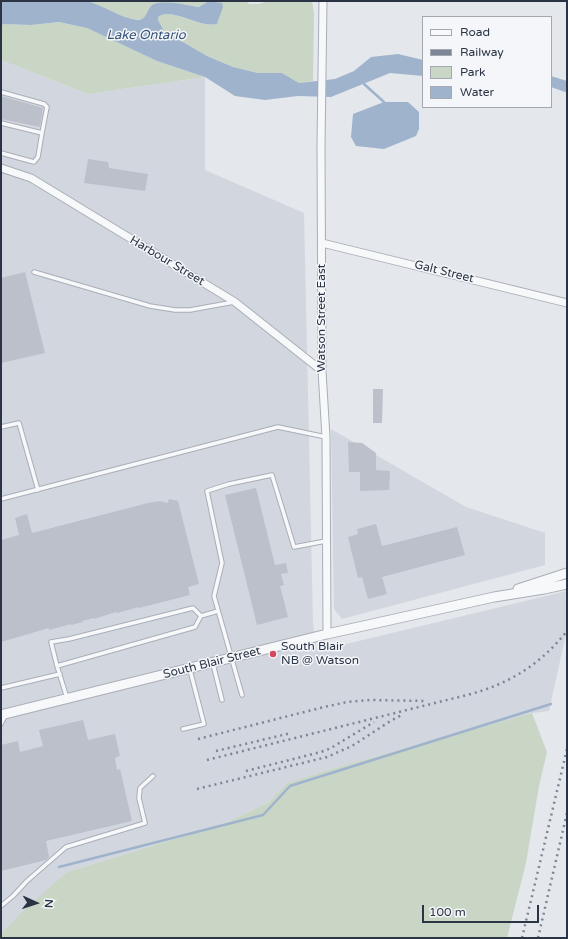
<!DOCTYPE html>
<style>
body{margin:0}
#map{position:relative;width:568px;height:939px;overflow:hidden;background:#e4e7ec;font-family:"Varela Round",sans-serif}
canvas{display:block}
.frame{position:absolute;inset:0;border:2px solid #2b3445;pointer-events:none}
.legend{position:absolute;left:422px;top:16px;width:130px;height:92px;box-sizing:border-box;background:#f4f6f9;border:1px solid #a4a8b1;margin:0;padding:5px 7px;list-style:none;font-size:12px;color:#2b3445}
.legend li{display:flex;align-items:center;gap:8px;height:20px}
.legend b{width:20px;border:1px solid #a4a8b1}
.north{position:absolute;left:16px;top:883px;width:40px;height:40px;-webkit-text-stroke:3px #f4f6f9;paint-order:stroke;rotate:93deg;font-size:11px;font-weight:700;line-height:16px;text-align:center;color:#2b3445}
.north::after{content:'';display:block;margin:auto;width:14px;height:18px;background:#2b3445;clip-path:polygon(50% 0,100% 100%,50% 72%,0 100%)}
.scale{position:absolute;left:422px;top:905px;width:117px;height:18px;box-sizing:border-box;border:2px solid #2b3445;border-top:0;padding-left:5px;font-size:12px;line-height:14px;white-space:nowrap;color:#2b3445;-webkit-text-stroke:3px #f4f6f9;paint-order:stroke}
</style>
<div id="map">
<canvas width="568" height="939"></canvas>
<div class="frame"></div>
<ul class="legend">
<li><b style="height:5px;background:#f7f8fa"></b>Road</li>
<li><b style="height:5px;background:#7d8696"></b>Railway</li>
<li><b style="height:11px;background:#c9d6c5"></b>Park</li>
<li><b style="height:11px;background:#9fb4cc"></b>Water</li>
</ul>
<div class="north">N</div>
<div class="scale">100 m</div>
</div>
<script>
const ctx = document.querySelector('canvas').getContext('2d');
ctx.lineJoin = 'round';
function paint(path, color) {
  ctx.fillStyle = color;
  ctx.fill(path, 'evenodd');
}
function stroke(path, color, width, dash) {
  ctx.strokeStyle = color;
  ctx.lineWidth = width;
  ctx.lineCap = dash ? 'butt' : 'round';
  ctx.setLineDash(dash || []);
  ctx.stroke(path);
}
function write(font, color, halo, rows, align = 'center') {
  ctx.font = font + ' "Varela Round",sans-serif';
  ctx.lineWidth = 3;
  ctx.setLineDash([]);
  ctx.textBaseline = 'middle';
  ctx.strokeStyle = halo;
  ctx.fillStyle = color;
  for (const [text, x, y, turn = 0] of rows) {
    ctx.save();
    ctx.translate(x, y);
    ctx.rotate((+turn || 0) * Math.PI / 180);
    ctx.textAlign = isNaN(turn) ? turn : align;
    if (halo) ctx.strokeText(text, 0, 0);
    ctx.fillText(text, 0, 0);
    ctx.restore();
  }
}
paint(new Path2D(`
 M1 60 88 94 205 77V170L304 213 313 623 317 651 567 591V629L549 711 532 713 328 770 287 783 269 802 224 824 67 872 1 934Z
 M331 429 466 507 545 533V565L342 619 334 609Z`), '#d2d6de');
paint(new Path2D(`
 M86 1H209L199 7C185 5 162 0 151 7 148 10 147 18 142 19 132 23 97 5 86 1Z
 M209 1H246L249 4H259L267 1H312L314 14 313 81 299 83 282 73H258L233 67 207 56 164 31 158 20V17C170 6 198 28 217 24L219 19V2Z
 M59 22 87 28 157 61 205 77 88 94 1 60V27L3 24 31 25Z
 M532 713 547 752 539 786 526 863 507 938H1V934L21 913 67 872 224 824 269 802 287 783 328 770Z`), '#c9d6c5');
paint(new Path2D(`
 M1 1C21 1 42 1 62 1 70 1 79 0 86 1 104 5 119 18 138 20 148 20 146 8 154 4 168 0 185 5 199 7L209 1 222 3 223 7 217 24C198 28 171 6 158 17V20L164 31 207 56 233 67 258 73H282L299 83 335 79 354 71 371 57 398 54 423 60V76L390 73 331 97 298 96 265 100 235 96 205 77 157 61 87 28 59 22 31 25 3 24 1 27Z
 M551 76 567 81V91L565 92 551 87Z
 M384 102H408L419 112V129L416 136 384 149 356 146 351 137 353 114Z`), '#9fb4cc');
stroke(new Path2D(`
 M364 84 384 102
 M59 867 263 815 290 786 551 704`), '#9fb4cc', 2.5);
paint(new Path2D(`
 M1 96 43 108 40 127 1 119Z
 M88 159 108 162 109 168 148 174 145 191 84 183Z
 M25 272 45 353 1 363V278Z
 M373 389H383L382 423H373Z
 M348 442 362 443 376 453V470L390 471 389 490 360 491V472H349Z
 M256 488 275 565 286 563 288 573 281 574 284 585 280 586 288 617 257 625 225 495Z
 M169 499 178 501 199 584 188 587 190 595 139 608V607L117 613 116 612 94 619V618L82 621 83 622 71 625V624L49 630V628L1 642V540L19 535 15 518 27 514 32 533 148 503 160 501 168 503Z
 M376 524 382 546 457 527 465 555 382 577 387 594 368 599 362 577 358 578 348 537 358 534 357 529Z
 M83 720 88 740 115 734 120 756 115 758 117 770 120 769 132 821 46 841 49 857 46 860 1 871V745L18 741 20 752 43 746 39 730Z`), '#bbc0ca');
const service = new Path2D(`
 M1 92 44 104 47 107 42 133 1 123
 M1 153 34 162 38 157 42 133
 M34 272 150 306 175 310H190L234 302
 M1 427 19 423 38 490
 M1 499 278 427 326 437
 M213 664 222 700
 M57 666 51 642 69 639 193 608 201 616
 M1 688 60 674
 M242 695 214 596 222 563 207 491 229 484 272 475 294 547 326 541
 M67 698 57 666 195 627 201 616 218 611
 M1 724 5 716
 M183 729 204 724 190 670
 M1 906 13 896 27 881 66 847 145 823 139 798 140 788 153 776`);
const minor = new Path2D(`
 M323 1 321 146 322 371 326 437 327 634
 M1 168 31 178 235 302 322 371
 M322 243 567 303`);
const tertiary = new Path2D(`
 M518 589 567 573
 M1 715 327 634 494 597 544 589 567 584`);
stroke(service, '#a9aeb7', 5.5);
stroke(minor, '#a9aeb7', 9);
stroke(tertiary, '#a9aeb7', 11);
stroke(service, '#f7f8fa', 3.5);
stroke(minor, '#f7f8fa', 7);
stroke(tertiary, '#f7f8fa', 9);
stroke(new Path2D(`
 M198 739 324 707 347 702 370 700 427 701
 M216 751 291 733
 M207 760 467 695C509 684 540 665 567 631
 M246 771 321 752 331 748 374 722
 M197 789 327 757 352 746 392 720 402 715
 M522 938 567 749
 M538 938 567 813`), '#7d8696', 2.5, [2, 4]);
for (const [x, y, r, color] of [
 [273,654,4,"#d1495b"]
]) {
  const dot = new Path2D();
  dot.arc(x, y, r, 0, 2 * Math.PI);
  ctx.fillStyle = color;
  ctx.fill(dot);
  stroke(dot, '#f4f6f9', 1.5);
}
write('12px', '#2b3445', '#f4f6f9', [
 ["Harbour Street",167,261,31],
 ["Galt Street",444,272,14],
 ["Watson Street East",322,318,-90],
 ["South Blair Street",212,663,-14]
]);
write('12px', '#2b3445', '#f4f6f9', [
 ["South Blair",281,647],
 ["NB @ Watson",281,661]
], 'left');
write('italic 13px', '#34527a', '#f4f6f9', [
 ["Lake Ontario",146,36]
]);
</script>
